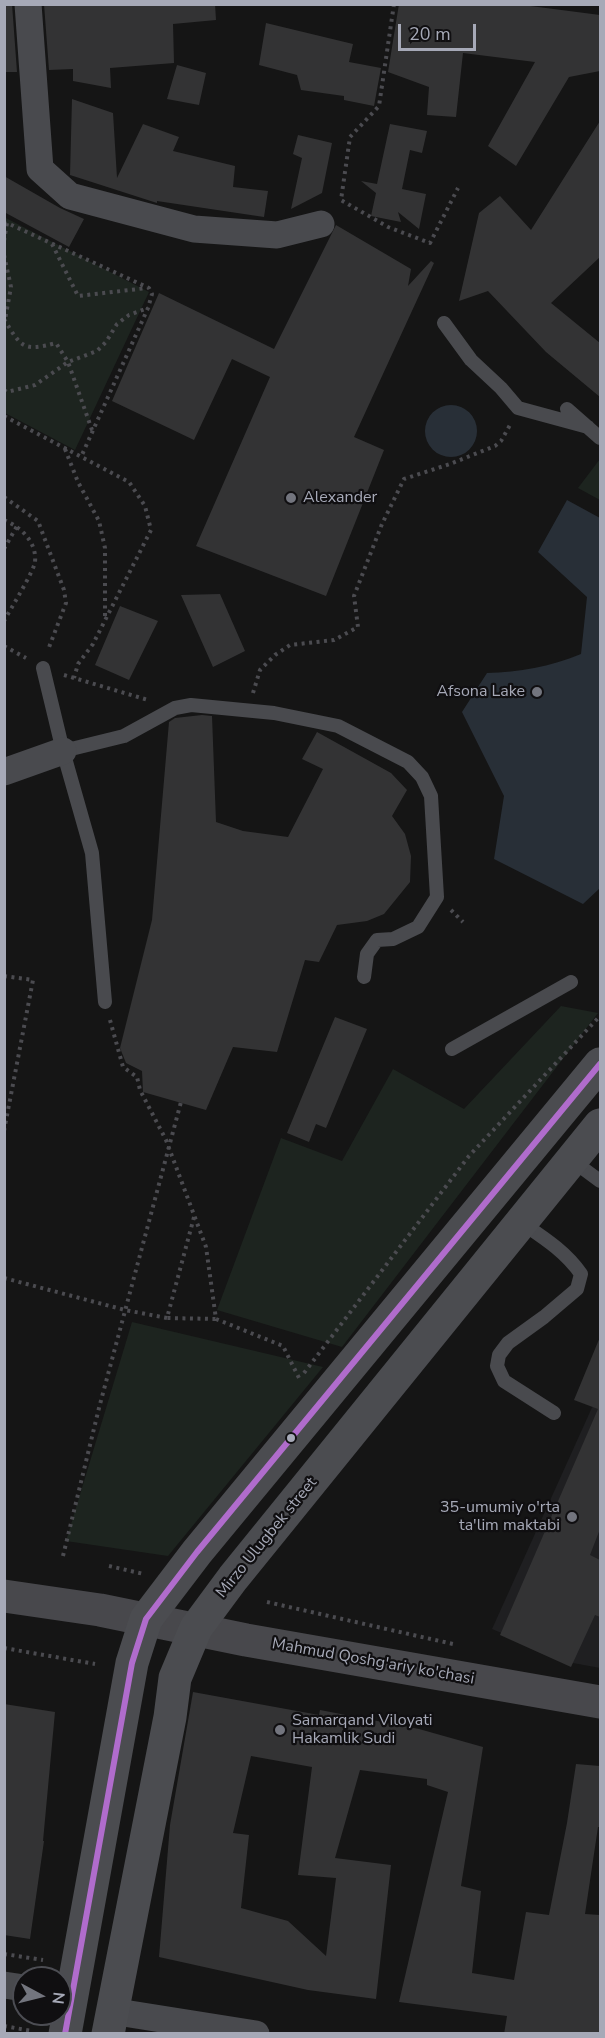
<!DOCTYPE html>
<style>
body{margin:0}
#map{position:relative;width:605px;height:2038px;overflow:hidden;background:#151515;font-family:"Nunito Sans",sans-serif}
canvas{display:block}
.frame{position:absolute;inset:0;border:6px solid #a6a9b7;pointer-events:none}
.north{position:absolute;left:12px;top:1966px;width:60px;height:60px;box-sizing:border-box;background:#100f11;border:2px solid #4c4d53;border-radius:50%;rotate:97deg;font-size:16px;font-weight:700;line-height:24px;text-align:center;color:#a6a9b7}
.north::after{content:'';display:block;margin:auto;width:21px;height:27px;background:#73757e;clip-path:polygon(50% 0,100% 100%,50% 72%,0 100%)}
.scale{position:absolute;left:398px;top:24px;width:78px;height:27px;box-sizing:border-box;border:3px solid #a6a9b7;border-top:0;padding-left:8px;font-size:18px;line-height:21px;white-space:nowrap;color:#a6a9b7;-webkit-text-stroke:4px #100f11;paint-order:stroke}
</style>
<div id="map">
<canvas width="605" height="2038"></canvas>
<div class="frame"></div>
<div class="north">N</div>
<div class="scale">20 m</div>
</div>
<script>
const ctx = document.querySelector('canvas').getContext('2d');
ctx.lineJoin = 'round';
function paint(path, color) {
  ctx.fillStyle = color;
  ctx.fill(path, 'evenodd');
}
function stroke(path, color, width, dash) {
  ctx.strokeStyle = color;
  ctx.lineWidth = width;
  ctx.lineCap = dash ? 'butt' : 'round';
  ctx.setLineDash(dash || []);
  ctx.stroke(path);
}
function write(font, color, halo, rows, align = 'center') {
  ctx.font = font + ' "Nunito Sans",sans-serif';
  ctx.lineWidth = 4.5;
  ctx.setLineDash([]);
  ctx.textBaseline = 'middle';
  ctx.strokeStyle = halo;
  ctx.fillStyle = color;
  for (const [text, x, y, turn = 0] of rows) {
    ctx.save();
    ctx.translate(x, y);
    ctx.rotate((+turn || 0) * Math.PI / 180);
    ctx.textAlign = isNaN(turn) ? turn : align;
    if (halo) ctx.strokeText(text, 0, 0);
    ctx.fillText(text, 0, 0);
    ctx.restore();
  }
}
paint(new Path2D(`
 M594 1403 600 1406V1668L573 1663 492 1629Z`), '#1f1f21');
paint(new Path2D(`
 M4 217 149 292 75 450 5 413Z
 M600 459V500L578 488Z
 M561 1006 598 1013 342 1347 217 1310 281 1138 342 1161 393 1069 464 1109Z
 M132 1322 323 1367 168 1556 66 1541Z`), '#1d241f');
paint(new Path2D(`
 M425 431a26 26 0 1 1 52 0a26 26 0 1 1-52 0Z
 M567 500 600 518V888L583 904 494 859 504 796 462 712 487 673C519 672 550 667 581 654L587 597 538 552Z`), '#282f37');
paint(new Path2D(`
 M4 4H12L17 72H4Z
 M44 4H215L216 20 173 24 174 63 110 68 111 88 73 81V69L49 70Z
 M399 4H515L600 15V71L569 77 516 166 488 146 535 62 463 53 456 117 427 115 429 87 388 72Z
 M266 23 353 44 349 62 381 68 374 106 344 100V96L301 90 297 75 259 65Z
 M177 65 206 73 199 105 167 99Z
 M72 99 113 113 117 178 143 124 179 137 173 151 235 166 233 187 268 191 264 217 157 201V203L70 175Z
 M600 121V257L551 303 600 343V397L546 352 488 291 459 301 479 213 500 196 531 230Z
 M390 124 427 131 422 153 410 150 402 189 426 194 419 229 398 212 401 222 371 216 376 193 361 181 377 184Z
 M298 135 332 143 322 193 291 209 302 158 293 154Z
 M4 176 60 208 84 219 69 247 4 212Z
 M336 225 411 269 408 286 431 261 434 263 354 437 384 450 326 596 196 546 270 377 232 359 194 440 112 401 159 293 274 349Z
 M220 594 245 651 213 667 181 595Z
 M120 606 158 621 129 680 95 665Z
 M202 715 212 716 216 822 243 831 288 837 323 769 302 759 317 732 391 773 407 790 392 816 405 834 411 856 410 882 384 914 367 921 337 925 319 962 305 960 277 1052 233 1047 206 1110 143 1092 142 1071 126 1063 120 1048 152 920 169 722 175 718Z
 M335 1017 367 1029 326 1128 316 1124 309 1142 287 1133Z
 M600 1337V1529L590 1555 600 1560V1617L595 1615 571 1667 500 1635 598 1409 574 1400Z
 M193 1692 319 1715 320 1710 419 1729 483 1747 461 1886 481 1891 472 1973 514 1980 526 1912 549 1915 567 1823 576 1764 600 1766V1827H598L585 1914 600 1915V2034H504L507 2016 399 2002 448 1792 427 1785V1779L360 1770 335 1858 391 1865 376 1999 308 1990 159 1957 170 1825ZM251 1756 312 1767 298 1875 336 1878 326 1956 288 1921 241 1908 249 1835 233 1833Z
 M4 1704 55 1712 43 1841H44L30 1939 4 1935Z`), '#333334');
stroke(new Path2D(`
 M394 4 379 106 350 137 341 200 388 227 430 243 458 188
 M4 224 7 223 149 288 152 294 148 308 81 457
 M4 241 7 223
 M52 244 78 296 147 288
 M4 255 11 287 5 320
 M4 319C21 347 23 352 56 343L68 362 92 430
 M4 390 7 392 35 385 68 362 97 351 106 342 117 324 129 315 148 308
 M4 416 129 482 145 506 151 530 93 644 78 664 74 678
 M65 449 78 482 99 521 105 548V616
 M4 497 38 521 64 590 66 603 48 650
 M4 520C21 527 37 542 35 562 34 571 10 610 4 621
 M4 549 17 526
 M4 646 26 658
 M64 675 148 700
 M253 693 260 670 275 655 290 645 334 640 358 627 354 596 382 524 404 479 450 464 495 446 501 441 510 425
 M451 910 463 922
 M4 976 33 980 4 1131
 M110 1020 123 1067 137 1077 140 1090 166 1140 206 1247 216 1319 283 1346 299 1378
 M194 1217 167 1318 216 1319
 M4 1278 125 1310 167 1318
 M304 1373 469 1156 600 1016
 M63 1556 99 1408 181 1102
 M109 1566 144 1574
 M267 1602 453 1644
 M4 1648 95 1664
 M4 1954 43 1960
 M4 2026 32 2031`), '#4b4b50', 4, [3, 4.5]);
stroke(new Path2D(`
 M444 323 471 360 501 388 518 408 588 427
 M567 409 600 438
 M43 668 63 751 92 853 105 1002
 M63 751 124 736 175 708 191 705 274 713 338 726 408 762 422 777 431 796 437 897 418 927 393 939 377 940 367 954 364 977
 M452 1049 571 982
 M573 1161 600 1181
 M522 1223C544 1238 566 1252 581 1274L577 1289 544 1317 508 1343 499 1355 497 1366 504 1381 554 1413`), '#494a4e', 14);
stroke(new Path2D(`
 M28 4 40 169 70 196 194 229 277 235 321 224
 M4 772 63 751
 M4 1985 24 1988
 M111 2011 256 2034`), '#494a4e', 27);
stroke(new Path2D(`
 M4 1596 100 1610 246 1640 600 1702`), '#48484c', 33);
stroke(new Path2D(`
 M65 2034 132 1663 146 1619 197 1552 600 1064
 M108 2034 170 1717 175 1678 196 1628 233 1578 600 1125`), '#4b4c50', 33);
stroke(new Path2D(`
 M65 2034 132 1663 146 1619 197 1552 600 1064`), '#b06ccc', 6);
for (const [x, y, r, color] of [
 [291,498,6,"#73757e"],
 [537,692,6,"#73757e"],
 [291,1438,5,"#a6a9b7"],
 [572,1517,6,"#73757e"],
 [280,1730,6,"#73757e"]
]) {
  const dot = new Path2D();
  dot.arc(x, y, r, 0, 2 * Math.PI);
  ctx.fillStyle = color;
  ctx.fill(dot);
  stroke(dot, '#100f11', 2);
}
write('16px', '#a6a9b7', '#100f11', [
 ["Alexander",303,498],
 ["Afsona Lake",525,692,"right"],
 ["35-umumiy o'rta",560,1508,"right"],
 ["ta'lim maktabi",560,1526,"right"],
 ["Samarqand Viloyati",292,1721],
 ["Hakamlik Sudi",292,1739]
], 'left');
write('16px', '#a6a9b7', '#100f11', [
 ["Mirzo Ulugbek street",267,1538,-51],
 ["Mahmud Qoshg'ariy ko'chasi",373,1662,10]
]);
</script>
